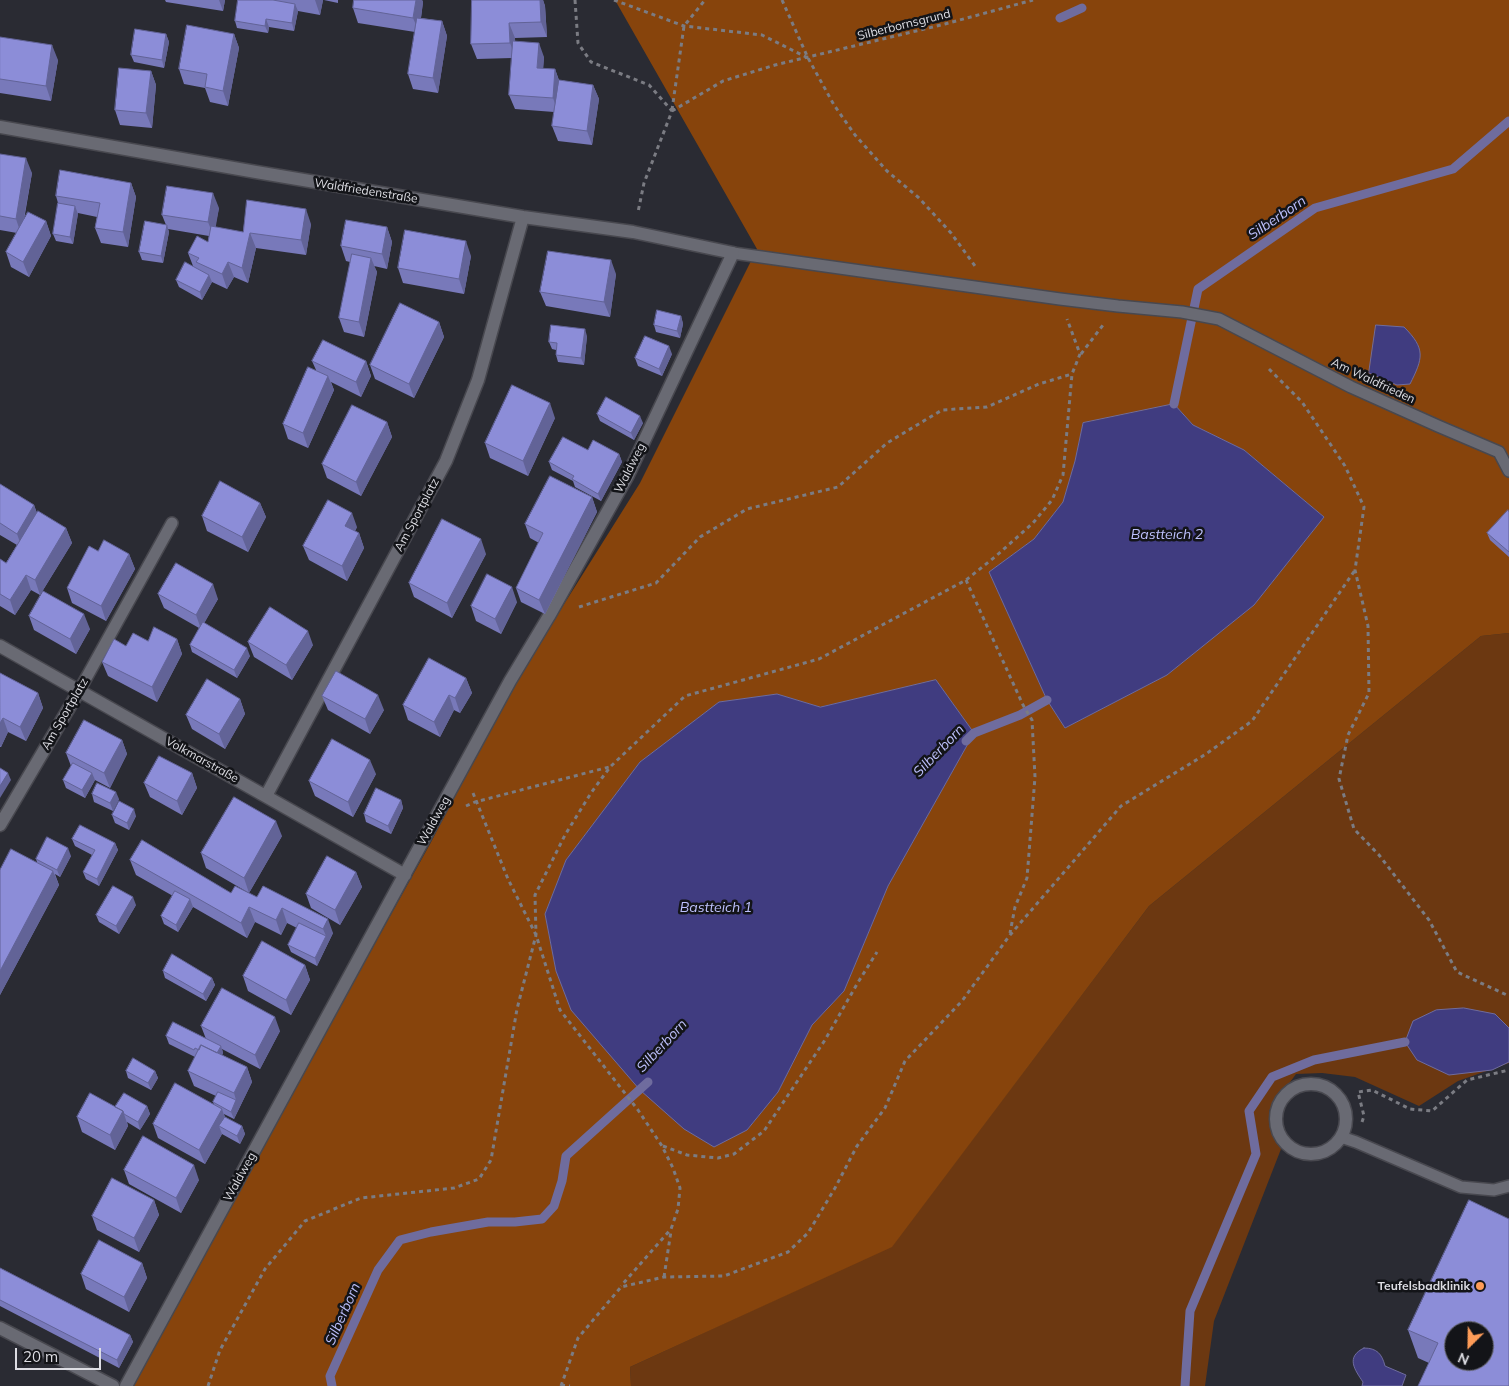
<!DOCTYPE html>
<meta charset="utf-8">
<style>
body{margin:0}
#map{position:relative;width:1509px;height:1386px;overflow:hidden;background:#2a2b33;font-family:Mulish,sans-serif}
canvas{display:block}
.north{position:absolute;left:1444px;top:1321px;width:50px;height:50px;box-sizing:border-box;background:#131418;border:1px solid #646469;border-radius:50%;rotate:203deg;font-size:14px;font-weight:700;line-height:20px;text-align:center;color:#dddde3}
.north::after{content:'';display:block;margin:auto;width:18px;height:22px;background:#fe9c58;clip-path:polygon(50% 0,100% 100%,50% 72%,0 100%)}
.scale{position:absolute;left:15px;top:1348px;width:86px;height:22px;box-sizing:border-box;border:2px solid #dddde3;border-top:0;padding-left:6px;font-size:15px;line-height:18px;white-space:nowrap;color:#dddde3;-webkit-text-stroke:4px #131418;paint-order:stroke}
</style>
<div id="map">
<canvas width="1509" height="1386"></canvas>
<div class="north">N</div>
<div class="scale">20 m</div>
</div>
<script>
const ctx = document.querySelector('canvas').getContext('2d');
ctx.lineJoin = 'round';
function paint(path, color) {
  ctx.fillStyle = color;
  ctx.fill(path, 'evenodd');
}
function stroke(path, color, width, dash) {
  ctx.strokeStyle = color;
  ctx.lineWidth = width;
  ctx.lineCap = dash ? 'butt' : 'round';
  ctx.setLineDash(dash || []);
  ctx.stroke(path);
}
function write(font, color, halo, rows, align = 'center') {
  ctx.font = font + ' Mulish,sans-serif';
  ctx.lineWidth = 5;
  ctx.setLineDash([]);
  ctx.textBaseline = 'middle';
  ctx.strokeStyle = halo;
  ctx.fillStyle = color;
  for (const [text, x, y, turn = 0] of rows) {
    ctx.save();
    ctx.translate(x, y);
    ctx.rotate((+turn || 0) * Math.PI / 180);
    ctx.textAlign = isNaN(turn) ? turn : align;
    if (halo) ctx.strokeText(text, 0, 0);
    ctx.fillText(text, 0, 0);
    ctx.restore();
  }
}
paint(new Path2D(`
 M1509 633V1063L1458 1081 1419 1106 1355 1077 1322 1073 1296 1074 1269 1111 1281 1149 1214 1321 1205 1386H631L630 1367 892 1246 1149 906 1481 636Z`), '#6c3811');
paint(new Path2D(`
 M615 0H1509V633L1481 636 1149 906 892 1247 630 1367 631 1386H134L165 1322 430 844 512 687 640 483 757 249ZM1174 404 1193 425 1244 450 1324 517 1254 605 1167 675 1065 728 1047 700 989 572 1034 539 1063 502 1075 461 1083 423ZM936 680 974 733 888 886 844 991 812 1025 778 1092 747 1130 556 971 545 914 566 860 640 762 719 702 777 694 820 707Z`), '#87440c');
const water = new Path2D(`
 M1376 325 1404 327C1426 349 1423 358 1410 384L1397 385 1369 373Z
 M1174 404 1193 425 1244 450 1324 517 1254 605 1167 675 1065 728 1047 700 989 572 1034 539 1063 502 1075 461 1083 423Z
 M936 680 974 733 888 886 844 991 812 1025 778 1092 747 1130 714 1147 684 1129 640 1090 571 1010 556 971 545 914 566 860 640 762 719 702 777 694 820 707Z
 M1464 1008 1495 1014 1509 1028V1062L1492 1070 1449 1075 1417 1060 1405 1042 1413 1021 1436 1010Z
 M1364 1348C1377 1348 1382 1354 1385 1366L1406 1375 1402 1386H1362L1363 1382C1355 1370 1345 1357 1364 1348Z`);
paint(water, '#403c80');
stroke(water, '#6f6c9e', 1);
stroke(new Path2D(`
 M1060 18 1082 8
 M1174 404 1198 289 1315 208 1453 169 1509 121
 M966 741 974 733 1020 715 1047 700
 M332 1386 330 1376 378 1270 400 1240 431 1232 488 1222H515L542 1219 554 1206 562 1181 566 1156 648 1082
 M1185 1386 1190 1311 1256 1154 1249 1111 1272 1077 1314 1060 1405 1042`), '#6f6c9e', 9);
const service = new Path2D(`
 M733 253 1060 299 1118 306 1182 312 1219 319 1351 387 1438 426 1499 452 1509 471
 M79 691 172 523
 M1341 1137 1356 1142 1461 1187 1494 1190 1509 1186`);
const minor = new Path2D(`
 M0 127 256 172 523 217 633 232 733 253 628 475 549 616 510 681 126 1386
 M0 646 405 875
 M266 796 446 461 478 380 523 217
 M0 825 79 691
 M1276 1119a35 35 0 1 1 70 0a35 35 0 1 1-70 0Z
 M0 1328 113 1386`);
stroke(service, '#48484f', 14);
stroke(minor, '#48484f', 15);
stroke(new Path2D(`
 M575 0 578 43 591 62 649 85 672 111 644 183 638 212
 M614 0 684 26 762 35 808 58
 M782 0 808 58 834 105 855 135 887 171 919 198 951 233 975 266
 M672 110 684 26 705 0
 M672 111 723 81 775 65 945 24 1033 0
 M1081 354 1103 325
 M1269 369 1302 402 1345 466 1364 507 1355 570 1368 626 1369 693 1348 735 1339 779 1354 829 1379 855 1429 920 1457 972 1509 996
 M966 580 1023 705 1032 720 1035 777 1027 878 1015 907 1010 933
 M579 607 656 583 700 537 747 509 838 487 887 443 942 410 987 407 1039 384 1072 374
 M473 793 508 879 536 935 560 1010 638 1110 662 1146 673 1168 680 1188 678 1209 671 1229 621 1286
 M466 806 475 802 609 767
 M1362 1122 1364 1116 1358 1092 1372 1090 1410 1109 1432 1111 1467 1080 1509 1070
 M663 1146 687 1155 718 1158 734 1154 764 1131 825 1040 857 984 877 952
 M664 1277 671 1231
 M561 1385 570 1386
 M208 1386 220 1350 265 1269 305 1221 361 1198 454 1188 479 1179 491 1160 517 1009 536 935 535 895 565 835 591 793 610 767 685 696 819 659 966 580 996 556 1033 523 1052 500 1063 475 1072 374 1080 354 1067 319
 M561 1386 578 1338 621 1287 664 1277 724 1276 788 1252 808 1233 835 1188 857 1146 885 1108 905 1061 962 1001 1010 935 1121 806 1206 754 1252 721 1355 570`), '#7b7c83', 3, [4, 4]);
stroke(service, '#696a73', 11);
stroke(minor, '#696a73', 12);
paint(new Path2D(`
 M165 0H225L223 11 166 2Z
 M238 0H323L320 15 298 11 294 31 269 27 268 33 237 28 235 21Z
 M324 0H338V3Z
 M354 0H422L423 2 421 18 442 21 447 36 438 93 413 89 408 74 415 32 358 23 353 8Z
 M472 0H543L545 6 547 37 515 38V41L544 57 543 69H555L559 80 593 85 599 99 592 145 558 141 552 126 554 112 515 109 509 95 512 58 477 59 471 44Z
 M166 34 169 42 164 68 134 62 131 55Z
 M234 34 239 48 228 106 210 102 205 88 184 84 179 69Z
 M0 37 58 60 51 101 0 93Z
 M151 71 156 85 152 128 120 125 115 110Z
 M0 154 32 173 24 220 46 221 51 236 29 277 11 267 6 252 17 233 0 230Z
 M131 183 136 197 128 247 101 243 95 228 97 217 78 213 73 244 56 241 53 234 58 203 56 196Z
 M219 208 215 227 243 232 311 224 306 255 256 248 248 283 234 277 227 289 212 282 202 300 179 287 176 280 193 266 188 253 208 242 209 236 168 229 169 232 163 263 142 260 139 252 166 225 162 215Z
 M387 227 392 242 387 269 374 266 377 272 364 337 344 332 339 318 350 262 346 261 341 246Z
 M471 256 464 294 403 283 398 268Z
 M616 274 610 317 546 306 540 292Z
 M681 316 683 324 680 338 656 332 654 325Z
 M439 322 444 337 414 398 375 379 370 365Z
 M587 336 584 365 558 362 556 355V350L552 349 549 342Z
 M672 354 662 376 638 366 635 358Z
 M312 361H366L371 376 361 397 331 382 334 390 308 448 288 439 283 424 316 370Z
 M597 414 643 423 634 440 600 421Z
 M555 418 528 476 490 458 485 443Z
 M387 422 392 437 361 496 327 478 322 464Z
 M588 450 619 454 622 462 601 501 575 487 573 481 552 470 549 462Z
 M0 484 34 505 37 513 66 528 72 543 40 595 31 590 15 615 0 606V559L6 563 17 545 0 535Z
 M592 497 597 512 545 614 521 602 516 588 539 543 530 538 525 524Z
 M260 503 266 517 248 552 207 531 202 516Z
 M1509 512V557L1490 540 1487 533Z
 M357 527 355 531 359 533 364 548 347 581 309 560 303 546Z
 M98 551 129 554 135 569 106 621 72 603 67 588Z
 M486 554 452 618 414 597 409 583Z
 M158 594 218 599 204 623 250 656 237 678 192 652 190 645 199 628 164 608Z
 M517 602 501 634 476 621 471 606Z
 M29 616 90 629 76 654 34 630Z
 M177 639 182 654 157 702 108 676 102 662 126 646 148 641Z
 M248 642 313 645 292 680 254 657Z
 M0 673 38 693 43 708 26 741 8 732 1 747H0Z
 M466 678 472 693 460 713 454 710 440 737 408 720 403 705Z
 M322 696 384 710 370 734 328 710Z
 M240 699 245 714 225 749 192 729 186 715Z
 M122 740 127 754 110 788 95 780 85 798 66 788 63 780 71 766 66 753Z
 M192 773 197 788 182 815 150 797 144 783Z
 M376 774 353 817 315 796 309 781Z
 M92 794 119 799 113 811 94 802Z
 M401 800 403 808 391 834 366 822 364 814Z
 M112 815 136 816 129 830 115 823Z
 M282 836 249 893 206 868 201 853Z
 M72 839 115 843 118 850 99 886 86 879 83 872 92 855 75 846Z
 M71 856 60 877 55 874 59 885 0 995V870L37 862 36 859Z
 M130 860 231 893 257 897 263 886 333 933 317 966 291 952 288 945 297 928 287 923 281 935 255 922 247 938 193 907 178 932 164 924 161 916 173 896 136 875Z
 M356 872 362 887 340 925 311 908 306 894Z
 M136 905 119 934 99 922 96 915Z
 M305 965 310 980 291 1015 248 991 243 976Z
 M163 971 212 978 215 985 206 1001 165 978Z
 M201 1026 280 1031 260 1069 222 1049 223 1053 222 1055 247 1067 252 1082 234 1119 224 1114 225 1117 242 1126 245 1134 240 1144 222 1134 205 1164 158 1138 153 1124 214 1105 213 1102 216 1096 194 1086 188 1071 195 1057 169 1044 166 1036 206 1039Z
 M126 1071H155L158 1078 151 1090 128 1078Z
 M147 1106 150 1114 140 1130 127 1122 128 1126 115 1150 82 1132 77 1117 115 1107Z
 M124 1170 199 1180 181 1213 129 1184Z
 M154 1200 159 1215 139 1252 97 1230 92 1216Z
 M1509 1219 1429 1363 1418 1358 1408 1330Z
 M142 1263 147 1278 129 1312 86 1289 81 1274Z
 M0 1268 130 1335 133 1342 119 1368 0 1306Z`), '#7879ba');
paint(new Path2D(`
 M219 0H225L223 11Z
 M315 0H323L320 15Z
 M416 0H422L423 2 419 32 413 18Z
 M540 0H543L545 6 547 37 541 22Z
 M295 4 298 11 294 31 292 23Z
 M266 19 269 27 268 33 265 26Z
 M442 21 447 36 438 93 433 78Z
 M509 23 515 38 516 58 510 43Z
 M166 34 169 42 164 68 162 60Z
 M234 34 239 48 228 106 223 91Z
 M539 43 544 57 542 83 537 68Z
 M52 45 58 60 51 101 46 86Z
 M555 69 560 84 558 112 553 98Z
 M151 71 156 85 152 128 146 113Z
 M593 85 599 99 592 145 587 131Z
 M26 158 32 173 21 234 16 219Z
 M131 183 136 197 128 247 123 232Z
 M213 193 219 208 214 237 208 222Z
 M75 206 78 214 73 244 70 237Z
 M306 209 311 224 306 255 301 240Z
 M46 221 51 236 29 277 23 262Z
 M167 225 169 232 163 263 161 256Z
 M387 227 392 242 387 269 382 254Z
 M250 233 256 248 248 283 242 268Z
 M466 241 471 256 464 294 459 279Z
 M371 258 377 272 364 337 359 322Z
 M611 260 616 274 610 317 604 302Z
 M228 262 234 277 227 289 222 274Z
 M209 275 212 282 202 300 200 292Z
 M681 316 683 324 680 338 677 331Z
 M439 322 444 337 414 398 409 384Z
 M585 329 587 336 584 365 581 358Z
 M669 346 672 354 662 376 659 369Z
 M366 361 371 376 361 397 356 382Z
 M328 376 334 390 308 448 303 433Z
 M550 403 555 418 528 476 523 461Z
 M640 416 643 423 634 440 631 433Z
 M387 422 392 437 361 496 356 482Z
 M619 454 622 462 601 501 598 494Z
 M592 497 597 512 545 614 539 600Z
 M260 503 266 517 248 552 242 537Z
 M34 505 39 520 22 548 17 534Z
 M352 513 357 527 350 541 345 526Z
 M66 528 72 543 40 595 35 580Z
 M359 533 364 548 347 581 342 566Z
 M481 539 486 554 452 618 447 603Z
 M129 554 135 569 106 621 101 606Z
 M26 575 31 590 15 615 10 600Z
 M213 584 218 599 201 629 196 615Z
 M512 587 517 602 501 634 495 619Z
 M84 614 90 629 76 654 70 639Z
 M308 631 313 645 292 680 286 665Z
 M177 639 182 654 157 702 152 687Z
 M247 648 250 656 237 678 234 670Z
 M466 678 472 693 460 713 455 698Z
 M38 693 43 708 26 741 20 727Z
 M378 695 384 710 370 734 365 719Z
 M449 695 454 710 440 737 434 722Z
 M240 699 245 714 225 749 219 734Z
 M3 718 8 732 1 747 0 745V723Z
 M122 740 127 754 110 788 104 773Z
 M370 760 376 774 353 817 348 802Z
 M8 773 11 780 0 798V786Z
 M92 773 95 780 85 798 82 790Z
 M192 773 197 788 182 815 177 801Z
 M116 792 119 799 113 811 110 803Z
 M401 800 403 808 391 834 388 826Z
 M134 809 136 816 129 830 127 823Z
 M276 821 282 836 249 893 244 878Z
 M115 843 118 850 99 886 97 879Z
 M68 848 71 856 60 877 57 870Z
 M53 871 59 885 0 995V971Z
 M356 872 362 887 340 925 335 910Z
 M133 897 136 905 119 934 116 926Z
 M190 899 193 907 178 932 176 925Z
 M249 907 255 922 247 938 241 923Z
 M282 908 287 923 281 935 276 920Z
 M328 919 333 933 317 966 315 958 326 936 323 929Z
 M305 965 310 980 291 1015 286 1000Z
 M212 978 215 985 206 1001 203 994Z
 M275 1017 280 1031 260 1069 255 1055Z
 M221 1046 223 1053 218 1065 215 1058Z
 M247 1067 252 1082 234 1119 231 1112 236 1100 234 1093Z
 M155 1071 158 1078 151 1090 148 1083Z
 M147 1106 150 1114 140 1130 138 1122Z
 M222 1109 227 1124 219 1126 222 1134 205 1164 199 1150Z
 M123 1111 128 1126 115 1150 110 1135Z
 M242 1126 245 1134 240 1144 237 1136Z
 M194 1165 199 1180 181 1213 176 1198Z
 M154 1200 159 1215 139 1252 134 1238Z
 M142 1263 147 1278 129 1312 124 1297Z
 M130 1335 133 1342 119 1368 117 1360Z`), '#626397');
const building = new Path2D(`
 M238 0H273L295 4 292 23 266 19 265 26 235 21Z
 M354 0H416L413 18 353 8Z
 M472 0H540L541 22 509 23 510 43 471 44Z
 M417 18 442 21 433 78 408 74Z
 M187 25 234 34 223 91 205 87 207 74 179 69Z
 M135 29 166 34 162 60 131 55Z
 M0 37 52 45 46 86 0 79Z
 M513 41 539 43 537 68 555 69 553 98 509 95Z
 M119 68 151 71 146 113 115 110Z
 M559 80 593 85 587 131 552 126Z
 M0 154 26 158 16 219 0 216Z
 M60 170 131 183 123 232 95 228 100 203 56 196Z
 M167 186 213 193 208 222 162 215Z
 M247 200 306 209 301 240 250 233 242 268 228 262 222 274 196 262 199 258 188 253 197 236 208 242 211 226 243 232Z
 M58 203 75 206 70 237 53 234Z
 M28 212 46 221 23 262 6 252Z
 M346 220 387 227 382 254 341 246Z
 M145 221 167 225 161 256 139 252Z
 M405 230 466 241 459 279 398 268Z
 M548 251 611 260 604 302 540 292Z
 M352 254 371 258 359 322 339 318Z
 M185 262 209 275 200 292 176 280Z
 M400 303 439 322 409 384 370 365Z
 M657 310 681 316 677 331 654 325Z
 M551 325 585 329 581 358 556 355 557 343 549 342Z
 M645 336 669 346 659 369 635 358Z
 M323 340 366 361 356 382 312 361Z
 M308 367 328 376 303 433 283 424Z
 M512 385 550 403 523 461 485 443Z
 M606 397 640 416 631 433 597 414Z
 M352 405 387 422 356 482 322 464Z
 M563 437 588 450 593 440 619 454 598 494 572 479 574 476 549 462Z
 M550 476 592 497 539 600 516 588 543 533 525 524Z
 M220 481 260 503 242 537 202 516Z
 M0 484 34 505 17 534 0 523Z
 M328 500 352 513 345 526 359 533 342 566 303 546Z
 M1508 510 1509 512V552L1487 533Z
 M38 511 66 528 35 580 26 575 10 600 0 594V559L6 563Z
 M442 519 481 539 447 603 409 583Z
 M104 540 129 554 101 606 67 588 89 546 98 551Z
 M176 563 213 584 196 615 158 594Z
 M487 574 512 587 495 619 471 606Z
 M43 591 84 614 70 639 29 616Z
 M270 607 308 631 286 665 248 642Z
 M203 622 247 648 234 670 190 645Z
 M154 627 177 639 152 687 102 662 114 639 126 646 133 633 148 641Z
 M429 658 466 678 455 698 449 695 434 722 403 705Z
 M336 671 378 695 365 719 322 696Z
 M0 673 38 693 20 727 3 718 0 723Z
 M207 679 240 699 219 734 186 715Z
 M84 720 122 740 104 773 66 753Z
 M332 739 370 760 348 802 309 781Z
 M159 756 192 773 177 801 144 783Z
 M73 763 92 773 82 790 63 780Z
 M0 768 8 773 0 786Z
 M97 783 116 792 110 803 92 794Z
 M376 788 401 800 388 826 364 814Z
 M234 797 276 821 244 878 201 853Z
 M119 801 134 809 127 823 112 815Z
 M80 825 115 843 97 879 83 872 95 850 72 839Z
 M47 837 68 848 57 870 36 859Z
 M142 840 231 893 235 886 257 897 263 886 328 919 323 929 282 908 276 920 249 907 241 923 130 860Z
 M11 849 53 871 0 971V870Z
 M327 856 356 872 335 910 306 894Z
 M113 886 133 897 116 926 96 915Z
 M175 891 190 899 176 925 161 916Z
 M299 923 326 936 315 958 288 945Z
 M262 941 305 965 286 1000 243 976Z
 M172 954 212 978 203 994 163 971Z
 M222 988 275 1017 255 1055 201 1026Z
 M173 1022 221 1046 217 1053 201 1045 199 1050 195 1048 194 1050 166 1036Z
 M201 1045 247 1067 234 1093 188 1071Z
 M133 1058 155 1071 148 1083 126 1071Z
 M175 1083 222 1109 199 1150 153 1124Z
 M218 1092 236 1100 231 1112 213 1102Z
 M90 1093 123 1111 110 1135 77 1117Z
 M124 1093 147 1106 138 1122 124 1114 123 1111 115 1107Z
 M225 1117 242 1126 237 1136 219 1126Z
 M143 1136 194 1165 176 1198 124 1170Z
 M112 1178 154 1200 134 1238 92 1216Z
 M1469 1200 1509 1219V1386H1418L1438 1343 1408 1330ZM1454 1331H1484V1361H1454Z
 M99 1240 142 1263 124 1297 81 1274Z
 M0 1268 130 1335 117 1360 0 1300Z`);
paint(building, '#8c8dd8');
stroke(building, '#626397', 1);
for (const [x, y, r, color] of [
 [1480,1286,5,"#fe9c58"]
]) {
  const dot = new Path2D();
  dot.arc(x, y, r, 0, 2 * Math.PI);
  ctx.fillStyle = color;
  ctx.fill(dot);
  stroke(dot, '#131418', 2);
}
write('12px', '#dddde3', '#131418', [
 ["Silberbornsgrund",904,25,-14],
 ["Waldfriedenstraße",366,191,9],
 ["Am Waldfrieden",1373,381,25],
 ["Waldweg",630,468,-63],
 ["Am Sportplatz",417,515,-62],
 ["Am Sportplatz",65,714,-60],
 ["Volkmarstraße",202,760,29],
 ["Waldweg",434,821,-61],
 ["Waldweg",240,1177,-61]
]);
write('bold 12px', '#dddde3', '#131418', [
 ["Teufelsbadklinik",1470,1286]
], 'right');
write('italic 14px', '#bdc0fc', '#131418', [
 ["Silberborn",1277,218,-34],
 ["Bastteich 2",1167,535],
 ["Silberborn",939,751,-46],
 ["Bastteich 1",716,908],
 ["Silberborn",662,1046,-47],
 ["Silberborn",343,1314,-66]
]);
</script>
